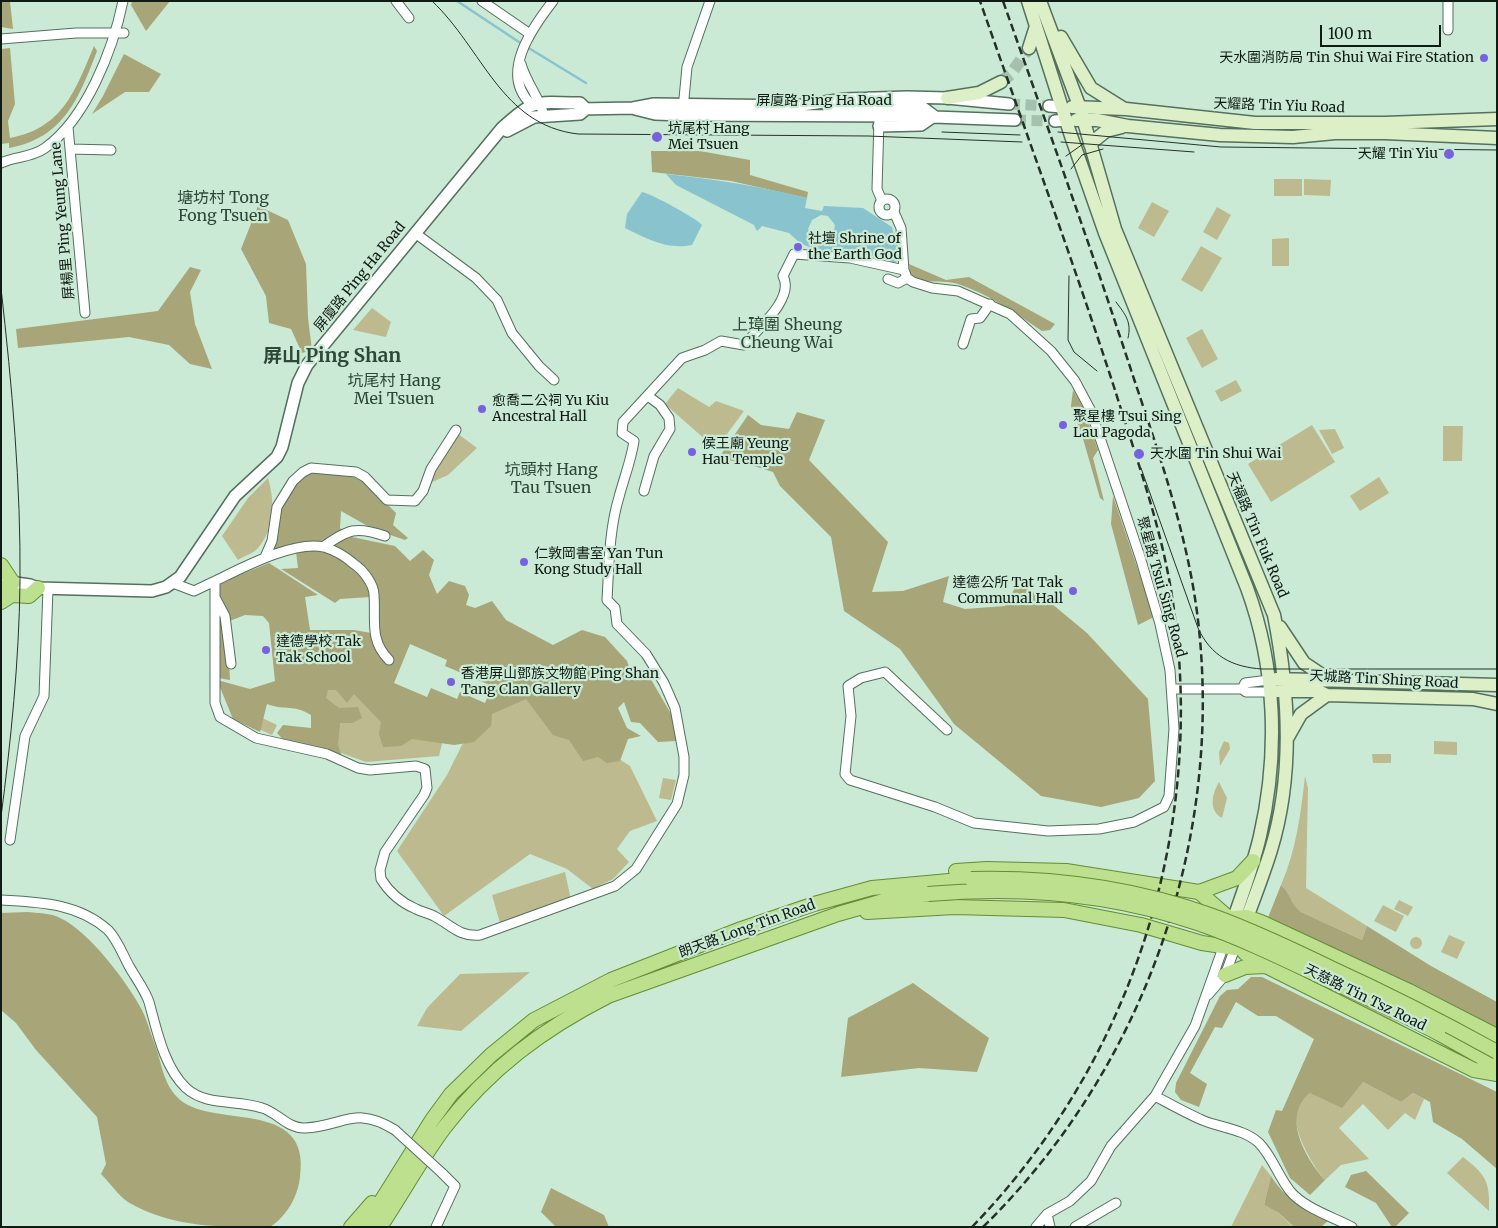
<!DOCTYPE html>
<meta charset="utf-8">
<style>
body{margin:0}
#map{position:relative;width:1498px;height:1228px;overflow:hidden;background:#caead5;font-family:Merriweather,serif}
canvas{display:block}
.frame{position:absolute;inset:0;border:2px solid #101b14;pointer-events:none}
.scale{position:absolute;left:1320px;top:25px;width:121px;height:22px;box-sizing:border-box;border:2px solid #101b14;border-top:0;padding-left:6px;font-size:15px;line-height:18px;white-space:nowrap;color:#101b14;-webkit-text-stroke:4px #caead5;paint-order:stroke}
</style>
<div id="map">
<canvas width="1498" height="1228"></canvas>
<div class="frame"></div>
<div class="scale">100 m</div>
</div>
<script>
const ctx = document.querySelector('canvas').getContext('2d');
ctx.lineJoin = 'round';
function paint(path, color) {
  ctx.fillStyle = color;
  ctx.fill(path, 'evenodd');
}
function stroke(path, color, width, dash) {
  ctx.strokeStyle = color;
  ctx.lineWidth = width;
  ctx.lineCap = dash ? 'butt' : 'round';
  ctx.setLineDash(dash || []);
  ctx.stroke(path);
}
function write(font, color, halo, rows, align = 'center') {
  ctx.font = font + ' Merriweather,"Noto Sans TC",serif';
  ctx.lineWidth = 4.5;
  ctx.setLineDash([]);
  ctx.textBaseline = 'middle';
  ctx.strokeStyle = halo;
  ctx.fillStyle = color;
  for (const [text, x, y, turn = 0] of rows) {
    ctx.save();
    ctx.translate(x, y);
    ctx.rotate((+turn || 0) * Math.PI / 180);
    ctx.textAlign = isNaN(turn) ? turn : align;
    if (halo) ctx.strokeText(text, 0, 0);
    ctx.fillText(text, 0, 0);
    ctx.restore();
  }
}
paint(new Path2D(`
 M1274 179H1302V196H1274Z
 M1304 179 1331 180 1330 196 1304 195Z
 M1152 202 1169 211 1154 237 1138 228Z
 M1217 207 1231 215 1217 240 1203 232Z
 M1289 238V266H1272V239Z
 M1201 246 1222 258 1202 292 1181 280Z
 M372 308 391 322 386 337 353 330Z
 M1202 329 1218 359 1202 368 1186 338Z
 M1236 380 1242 391 1221 402 1215 391Z
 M678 388 709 407 716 401 744 411 716 449 665 404Z
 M1312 425 1335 462 1271 502 1248 464Z
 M1443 426H1463L1462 461H1443Z
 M1335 429 1344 448 1332 454 1319 430Z
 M457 433 477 448 448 475 428 484 435 468Z
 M1379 477 1389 493 1360 511 1350 496Z
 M268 478C275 502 275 528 258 548 254 553 244 556 238 560L222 536 248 498Z
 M355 664 447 723 439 756 366 762 333 750 318 696Z
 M506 686 630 766 657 821 630 831 617 849 629 862 613 879 593 889 567 869 530 854 444 916 397 851 447 775 466 737Z
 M256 715 277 725 272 735 252 726Z
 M1224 741 1229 743 1230 749 1220 766 1219 752Z
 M1434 741 1457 742V755L1434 754Z
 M1372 754H1391V763H1373Z
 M1305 776 1308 788 1306 888 1367 926 1362 940 1301 912C1290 904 1291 893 1281 885 1296 851 1301 813 1305 776Z
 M663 778 676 780 671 800 659 798Z
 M1219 782 1227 798 1222 818C1208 810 1212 794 1219 782Z
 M565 872 571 900 500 923 492 895Z
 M1399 900 1413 907 1408 916 1394 909Z
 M1383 905 1404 916 1396 932 1374 921Z
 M1449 935 1465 942 1457 959 1441 952Z
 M1410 943a6 6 0 1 1 12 0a6 6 0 1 1-12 0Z
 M1253 951 1361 1001 1406 1027 1405 1029 1256 956Z
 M530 972 461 1031 417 1026 427 1008 460 974Z
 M1363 1082 1401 1102 1413 1093 1424 1099 1415 1120 1405 1113 1388 1130 1363 1104 1339 1128 1369 1159 1341 1165 1325 1180C1310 1162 1277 1108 1310 1093 1323 1086 1348 1085 1363 1082Z
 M1463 1157C1486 1175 1490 1181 1489 1211L1447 1173Z
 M1262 1165 1271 1176 1264 1205 1279 1213 1293 1227H1231Z`), '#bdba8f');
paint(new Path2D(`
 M1 1H10L13 29 1 27Z
 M132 1H170L146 31 131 5Z
 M94 46 97 51C79 98 64 138 9 148V143L1 144V49L10 48 15 104 8 121 10 138C63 128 75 91 94 46Z
 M124 54 161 74 149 92H125L92 114 103 96Z
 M651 151H700L750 160V175L808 192 807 198 731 181 652 172Z
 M258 206 288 220 306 264 308 318 312 350 302 353 291 329 269 323 266 296 241 249Z
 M909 264 946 280 969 277 1055 324 1050 330 1042 331C1015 313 989 294 958 284 944 279 920 286 910 273Z
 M190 267 201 270 190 292 195 324 212 369 190 364 169 345 129 337 18 348 16 329 158 311Z
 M1073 390 1083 407 1098 450 1093 458 1104 501 1100 498 1082 435 1071 406Z
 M797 412 825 420 809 460 888 542 872 592 903 591 949 576 943 602 965 609 1005 606 1017 584 1046 599 1087 633 1148 699 1155 781 1139 798 1101 807 1041 796 954 724 900 649 844 611 831 537 780 486 773 472 741 462 718 459 748 415 761 425 789 429Z
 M312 472 354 477 366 483 396 513 393 525 408 538 405 540 373 529 341 511 340 528 352 537 395 546 410 561 423 550 434 560 429 575 437 594 449 581 465 586 469 595 466 605 475 608 492 601 506 620 553 645 582 630 605 637 627 661 631 672 646 671 674 719 676 741 658 742 640 723 631 722 624 702 618 708 627 728 641 736 628 739 620 761 607 763 598 757 583 761 569 740 553 735 526 699 492 714 491 726 474 742 454 745 412 739 401 746 383 747 379 734 381 722 354 694 347 703 336 690H328L326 698 339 708 358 707 362 718 352 723H340L338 745 344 762 290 747 277 733 283 725 311 728V715C294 704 286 711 267 704L260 732 233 719 217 680 250 689 275 681 269 623 263 616 245 615 227 622 230 680 218 678 219 583 269 563 318 595 305 597 310 630H354L371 633 370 597 340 599 335 603 281 569 298 568 296 552 282 555 275 548C277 518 284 485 312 472ZM410 644 447 660 445 666 492 686 485 703 460 692 457 699 431 688 427 697 394 683Z
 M1113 496 1154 617 1138 625 1111 524Z
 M1281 885C1291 893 1290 904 1301 912L1362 940 1367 926 1431 966 1497 1002V1028C1422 988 1343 957 1267 920Z
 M27 912C37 913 51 913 60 918 89 931 127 982 142 1010 147 1020 150 1032 154 1042 162 1062 162 1081 177 1097 208 1131 312 1095 300 1177 298 1196 287 1216 270 1227 220 1227 172 1228 128 1202 118 1195 110 1183 101 1174L106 1164 97 1117 36 1050 16 1023 1 1010V913Z
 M1251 977H1262L1497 1092V1169L1462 1139 1433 1122 1430 1102 1413 1093 1401 1102 1363 1082 1342 1108 1310 1093C1281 1115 1305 1158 1325 1180L1310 1195 1290 1178 1268 1132 1276 1110 1282 1111 1314 1039 1276 1016H1258L1236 1002 1222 1028 1215 1027 1190 1073 1207 1084 1199 1107 1181 1100 1175 1092 1176 1083 1220 996 1227 990 1238 989Z
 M913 983 989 1038 977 1072 919 1068 841 1077 848 1018Z
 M1366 1171 1409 1213 1395 1227H1392L1376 1203 1345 1187 1351 1175Z
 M1271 1176C1285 1199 1304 1208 1328 1221L1321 1227H1294L1279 1213 1264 1205Z
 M551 1188 604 1215 609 1227H556L541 1212Z`), '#a8a578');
paint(new Path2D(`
 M666 174C714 179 760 186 807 198L805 208 822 211 824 206 863 208 892 227 900 258 895 263 869 255 825 254 800 243 789 233 762 226 757 231 754 225 676 185ZM821 215 828 216 835 225 833 236 826 242 818 240 808 229 812 220Z
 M642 192C650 193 698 219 702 225L692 245C666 250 648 239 625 228L627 214Z`), '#89c3cd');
stroke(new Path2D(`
 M457 1 522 44
 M527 47 586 83`), '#89c3cd', 2.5);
stroke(new Path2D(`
 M1009 104 1049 106
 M1015 120 1055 121`), '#a5c1ae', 11, [11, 5.5]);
stroke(new Path2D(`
 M1001 82 1011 74 1029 48`), '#a5c1ae', 12, [12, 6]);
const minor = new Path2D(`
 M396 1 409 18
 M482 1 530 34
 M1448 1V30
 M1 39 76 33H124
 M521 64C526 83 540 98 544 116
 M531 104C499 74 532 28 553 1
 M683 109 687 67 710 1
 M879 120 877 189 882 201
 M68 127 85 313
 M70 149 111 150
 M1 163C16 156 31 158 45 148 86 119 113 50 123 1
 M879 207a8 8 0 1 1 16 0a8 8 0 1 1-16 0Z
 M894 212 901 228 904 270 907 278 913 282 932 288 958 291 1010 314 1051 351 1075 381 1091 411 1140 557 1160 624 1170 670 1174 729 1169 796 1164 807 1134 822 1099 829 1048 831 974 823 935 807 850 780 845 774 851 716 848 686 861 678 885 672 947 730
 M415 233 476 278 497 300 512 333 539 366 554 380
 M888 279 898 283 907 278
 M963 344 971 319 980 318 990 304
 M644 491 654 456 670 429 669 418 660 405 648 396
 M323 547C348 529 356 526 385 536
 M265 557 272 541 277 507 293 481 303 472 311 468 356 472 365 477 387 500 415 501 423 491 431 469 456 430
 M215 581C242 568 294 540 324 547 334 550 346 557 354 564 363 570 374 584 374 595 376 620 369 640 389 660
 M173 583 194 591 215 581V703L220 717 256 738 327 754 358 768 370 770 416 766 425 769 427 788 424 795 385 852 380 870 381 879C389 892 402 903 416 909 422 912 428 913 434 916 451 925 459 937 480 935L615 886 636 869 677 804 684 775V757L675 708 664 683 646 654 617 624 615 608 607 600C609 566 609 530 619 497 624 478 631 461 634 441L622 433 623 422 682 358 705 350 721 341 744 345C758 329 795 298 783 276L794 254 850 258 904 270
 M216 599 225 616 231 664
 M1173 689H1242L1246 692H1270
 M1242 689 1245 683 1269 680
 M10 840 25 736 44 696 48 589
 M1 900C39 902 78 903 108 930 117 939 123 955 129 966 135 977 145 990 149 1002 157 1031 164 1067 186 1088 207 1107 237 1099 262 1108 277 1112 288 1129 305 1128 344 1126 355 1105 395 1130
 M1208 995 1225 975 1235 948
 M1155 1096C1170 1104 1186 1113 1202 1120 1221 1128 1244 1129 1259 1143 1272 1156 1278 1176 1290 1191 1304 1208 1333 1217 1352 1227
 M1047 1214 1050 1227
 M436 1227 455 1186 442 1173
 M1036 1227 1047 1214 1070 1201 1091 1181 1111 1146 1155 1096 1195 1026 1225 942
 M1075 1227 1116 1203`);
const tertiary = new Path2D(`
 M869 98 879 107H922L934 116 921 125 879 126
 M1049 106 1062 107
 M828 107H871L877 113
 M580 109 633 108 654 104 795 106 845 99 907 97 947 98 1009 104
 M635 109 655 114 683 115 907 116 1015 120
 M1055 121 1066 120
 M507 131 534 117 580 114 586 109
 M1 581 30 585 38 588
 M30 591 38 588 152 591 166 587 180 577 235 496 277 457 282 447 298 383 307 365 502 128C536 97 535 103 580 103L586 109`);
const secondary = new Path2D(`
 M1028 1 1070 133 1105 233 1247 588C1276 667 1279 754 1260 836 1253 867 1241 897 1231 927
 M1040 1 1080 108 1115 229 1274 615C1289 691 1294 775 1271 850 1263 876 1253 901 1244 926
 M1061 37 1091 88 1123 108
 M1029 48 1036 26
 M947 98 979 93 1001 82
 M1072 107 1126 109 1255 123H1385L1497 119
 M1076 120H1097L1128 126 1220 135 1293 137 1335 133H1385L1497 138
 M1090 144 1106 131 1122 127
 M1280 627 1304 663 1328 679
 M1276 679 1497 685
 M1277 691H1318L1327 695 1473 699 1497 704
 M1288 737 1301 714 1327 695`);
const primary = new Path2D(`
 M1 565 13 583 1 589
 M1 602 12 595 29 596 38 588
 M956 871 987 869 1066 871 1199 892 1237 878 1253 861
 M1199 892 1238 926
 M867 912 954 907 1064 910 1141 925 1202 943 1235 948
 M1234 918 1247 917 1261 922 1409 991 1497 1036
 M1233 939 1245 953 1266 966 1474 1070 1497 1074
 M1225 975 1245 967 1265 966
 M1438 1033 1497 1066
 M351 1227 372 1203
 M365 1227 432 1120 451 1094 491 1055 534 1020 611 980 741 929 814 904 872 888 971 879
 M380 1227C402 1194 421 1159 444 1128 489 1069 543 1029 608 996L838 914 894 898 928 894`);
stroke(minor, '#54705e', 11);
stroke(tertiary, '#54705e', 14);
stroke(secondary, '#54705e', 15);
stroke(primary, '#638d33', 16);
stroke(minor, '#fff', 9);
stroke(tertiary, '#fff', 11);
stroke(secondary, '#ddefc7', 12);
stroke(primary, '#bce08e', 14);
stroke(new Path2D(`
 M432 1C483 49 501 125 578 134L868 136 1022 142
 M942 132 1020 135
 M1058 132 1221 147 1497 150
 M1061 142 1194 152
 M1066 156 1083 144
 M1071 169 1082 155 1103 149
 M1069 276 1068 340 1074 352 1097 371
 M1 288C12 386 21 485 20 583 19 661 11 740 1 817
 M1116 302C1125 314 1132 322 1128 338
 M1141 468 1198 628C1211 656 1232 667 1262 669H1497`), '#25322a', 1);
stroke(new Path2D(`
 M972 1227C1130 1064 1205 835 1174 610 1164 533 1137 461 1114 387 1072 258 1025 130 980 1
 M983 1227C1145 1068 1226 837 1197 612 1186 530 1159 454 1133 376 1092 250 1047 126 1003 1`), '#25322a', 2.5, [8, 4]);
const minorBridge = new Path2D(`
 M395 1130 442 1173`);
const primaryBridge = new Path2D(`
 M971 879C1053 877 1135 888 1213 916 1254 931 1292 949 1331 968 1388 994 1443 1022 1497 1052
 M928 894C1019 886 1110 893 1197 923 1241 938 1284 959 1326 979 1364 996 1402 1014 1438 1033`);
stroke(minorBridge, '#54705e', 11, []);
stroke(primaryBridge, '#638d33', 16, []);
stroke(minorBridge, '#fff', 9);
stroke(primaryBridge, '#bce08e', 14);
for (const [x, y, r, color] of [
 [1484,58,5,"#7662dc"],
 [657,137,6,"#7662dc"],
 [1449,154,6,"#7662dc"],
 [798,247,5,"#7662dc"],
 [482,409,5,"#7662dc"],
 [1063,425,5,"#7662dc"],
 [692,452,5,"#7662dc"],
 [1139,454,6,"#7662dc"],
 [524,562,5,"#7662dc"],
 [1073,591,5,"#7662dc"],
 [266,650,5,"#7662dc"],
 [451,682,5,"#7662dc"]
]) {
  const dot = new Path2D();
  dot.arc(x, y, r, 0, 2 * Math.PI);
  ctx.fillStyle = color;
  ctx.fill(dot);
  stroke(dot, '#caead5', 2);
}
write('14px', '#101b14', '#caead5', [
 ["天水圍消防局 Tin Shui Wai Fire Station",1474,58,"right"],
 ["坑尾村 Hang",668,129],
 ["Mei Tsuen",668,145],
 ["天耀 Tin Yiu",1438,154,"right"],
 ["社壇 Shrine of",808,239],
 ["the Earth God",808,255],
 ["愈喬二公祠 Yu Kiu",492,401],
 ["Ancestral Hall",492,417],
 ["聚星樓 Tsui Sing",1073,417],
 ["Lau Pagoda",1073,433],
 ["侯王廟 Yeung",702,444],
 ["Hau Temple",702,460],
 ["天水圍 Tin Shui Wai",1150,454],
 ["仁敦岡書室 Yan Tun",534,554],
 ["Kong Study Hall",534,570],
 ["達德公所 Tat Tak",1063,583,"right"],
 ["Communal Hall",1063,599,"right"],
 ["達德學校 Tak",276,642],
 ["Tak School",276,658],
 ["香港屏山鄧族文物館 Ping Shan",461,674],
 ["Tang Clan Gallery",461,690]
], 'left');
write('14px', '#101b14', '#caead5', [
 ["屏廈路 Ping Ha Road",824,101],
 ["天耀路 Tin Yiu Road",1279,106,2],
 ["屏楊里 Ping Yeung Lane",63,221,-95],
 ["屏廈路 Ping Ha Road",360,277,-51],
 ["天福路 Tin Fuk Road",1257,535,67],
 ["聚星路 Tsui Sing Road",1161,587,74],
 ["天城路 Tin Shing Road",1384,680,3],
 ["朗天路 Long Tin Road",747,929,-20],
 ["天慈路 Tin Tsz Road",1365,998,26]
]);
write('16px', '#2e4838', '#caead5', [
 ["塘坊村 Tong",223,198],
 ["Fong Tsuen",223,216],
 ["上璋圍 Sheung",787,325],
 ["Cheung Wai",787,343],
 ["坑尾村 Hang",394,381],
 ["Mei Tsuen",394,399],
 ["坑頭村 Hang",551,470],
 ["Tau Tsuen",551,488]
]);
write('bold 19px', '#2e4838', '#caead5', [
 ["屏山 Ping Shan",332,357]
]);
</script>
